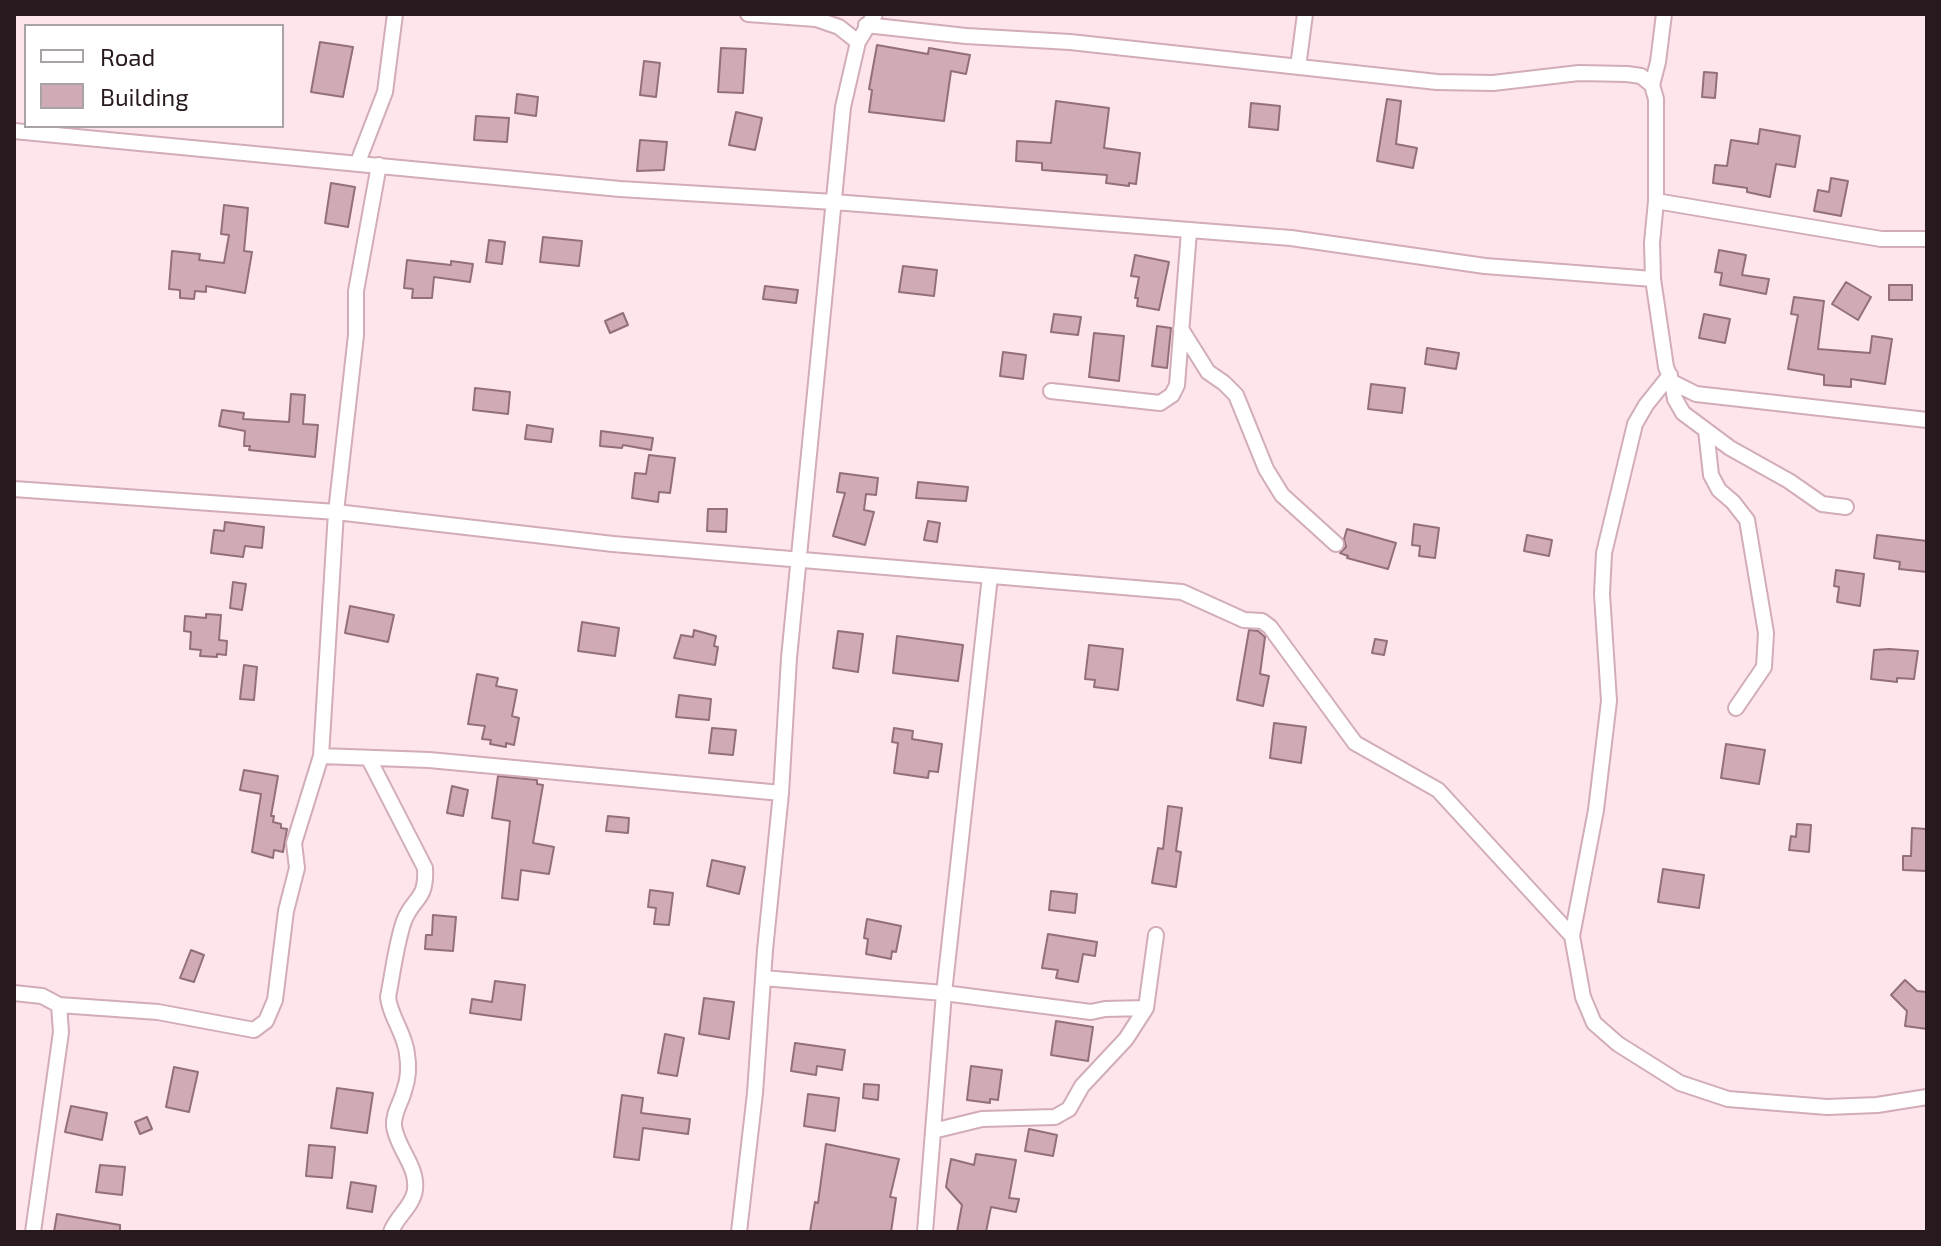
<!DOCTYPE html>
<style>
body{margin:0}
#map{position:relative;width:1941px;height:1246px;overflow:hidden;background:#fde5eb;font-family:"Exo 2",sans-serif}
canvas{display:block}
.frame{position:absolute;inset:0;border:16px solid #27191d;pointer-events:none}
.legend{position:absolute;left:24px;top:24px;width:260px;height:104px;box-sizing:border-box;background:#fff;border:2px solid #a9a3a5;margin:0;padding:10px 14px;list-style:none;font-size:24px;color:#27191d}
.legend li{display:flex;align-items:center;gap:16px;height:40px}
.legend b{width:40px;border:2px solid #a9a3a5}
</style>
<div id="map">
<canvas width="1941" height="1246"></canvas>
<div class="frame"></div>
<ul class="legend">
<li><b style="height:10px;background:#fff"></b>Road</li>
<li><b style="height:22px;background:#d0aab4"></b>Building</li>
</ul>
</div>
<script>
const ctx = document.querySelector('canvas').getContext('2d');
ctx.lineJoin = 'round';
function paint(path, color) {
  ctx.fillStyle = color;
  ctx.fill(path, 'evenodd');
}
function stroke(path, color, width, dash) {
  ctx.strokeStyle = color;
  ctx.lineWidth = width;
  ctx.lineCap = dash ? 'butt' : 'round';
  ctx.setLineDash(dash || []);
  ctx.stroke(path);
}
const building = new Path2D(`
 M320 42 353 47 343 97 311 92Z
 M877 45 928 54 929 48 970 55 966 74 951 71 944 121 869 112 872 90 869 89Z
 M721 48 746 49 743 93 718 92Z
 M644 61 660 63 656 97 640 95Z
 M1704 72 1717 73 1715 98 1702 97Z
 M517 94 538 97 536 116 515 113Z
 M1387 99 1401 101 1396 144 1417 148 1413 168 1377 161Z
 M1056 101 1109 108 1104 148 1140 153 1136 184 1129 183V186L1106 183 1107 175 1042 170V163L1016 161 1017 141 1051 143Z
 M1251 103 1280 106 1278 130 1249 127Z
 M736 112 762 118 755 150 729 145Z
 M476 116 509 118 507 142 474 140Z
 M1760 129 1800 136 1795 167 1776 164 1770 197 1747 192V188L1713 183 1715 165 1727 166 1731 140 1758 144Z
 M640 140 667 142 664 170 637 171Z
 M1831 178 1848 181 1841 216 1814 211 1818 190 1829 192Z
 M331 183 355 187 348 227 325 223Z
 M224 205 248 208 244 251 252 252 245 293 206 286V292L195 291 194 299 180 298V290L169 289 172 251 200 254 199 260 224 263 229 235 221 234Z
 M543 237 582 241 579 266 540 262Z
 M489 240 505 242 502 264 486 262Z
 M1719 250 1746 255 1742 275 1769 279 1766 294 1720 285 1722 273 1715 272Z
 M1135 255 1169 262 1159 310 1137 306 1138 298H1135L1139 277 1131 276Z
 M407 260 451 265V261L473 264 470 282 434 277 432 298H412L413 289 404 288Z
 M903 266 937 270 934 296 899 292Z
 M1846 282 1871 297 1858 320 1832 304Z
 M1889 285H1912V300H1889Z
 M765 286 798 290 796 303 763 299Z
 M1794 297 1824 301 1818 349 1870 353 1872 336 1892 339 1885 384 1851 379V387L1824 385V375L1788 369 1798 315 1791 314Z
 M623 313 628 325 610 333 605 321Z
 M1054 314 1081 317 1078 335 1051 332Z
 M1704 314 1730 319 1725 343 1699 338Z
 M1157 326 1171 328 1167 368 1152 366Z
 M1094 333 1124 336 1119 381 1089 377Z
 M1427 348 1459 353 1456 369 1425 364Z
 M1003 352 1026 355 1023 379 1000 376Z
 M1371 384 1405 388 1402 413 1368 409Z
 M475 388 510 392 508 414 473 410Z
 M291 394 305 395 303 424 318 425 315 457 249 450 250 446H244L245 431 219 426 222 410 244 413 243 419 289 422Z
 M527 425 553 429 551 442 525 439Z
 M601 431 653 438 651 450 623 445 622 448 600 446Z
 M649 455 675 458 670 493 659 492 658 502 632 498 635 473 646 474Z
 M840 473 878 478 876 495 866 494 864 510 874 512 865 545 833 536 845 493 837 492Z
 M918 482 968 487 966 501 916 498Z
 M708 509H727L726 532 707 531Z
 M928 521 940 523 937 542 924 540Z
 M225 522 264 527 262 548 245 546 243 557 211 553 214 530 224 531Z
 M1414 524 1439 528 1435 558 1419 556 1420 546 1412 545Z
 M1347 529 1396 543 1388 569 1347 558 1348 556 1340 553 1346 547 1344 539Z
 M1527 535 1552 540 1549 556 1524 551Z
 M1877 535 1927 541V572L1899 569 1900 562 1874 558Z
 M1836 570 1864 574 1860 606 1837 602 1839 587 1834 586Z
 M233 582 246 584 242 610 230 608Z
 M350 606 394 615 388 642 345 633Z
 M206 614 221 615 219 640 227 641 226 655 217 654V657L200 656 201 650 190 649 191 632 184 631 185 616 206 618Z
 M582 622 619 628 615 656 578 651Z
 M694 630 716 636 714 646 718 647 715 665 674 658 681 635 693 637Z
 M1249 630 1258 631 1265 637 1260 674 1269 676 1263 706 1237 700Z
 M838 631 863 634 858 672 833 668Z
 M897 636 963 645 958 681 893 673Z
 M1375 639 1387 641 1384 655 1372 653Z
 M1089 645 1123 649 1118 690 1094 687 1095 680 1085 679Z
 M1889 649 1918 651 1914 679 1897 678V682L1871 679 1874 650Z
 M244 665 257 667 254 700 240 699Z
 M477 674 498 678 496 686 517 690 512 716 519 718 514 745 506 743V747L490 744 491 740 482 739 485 726 468 724Z
 M679 695 711 699 709 720 676 717Z
 M1274 723 1306 727 1301 763 1270 758Z
 M712 728 736 730 733 755 709 753Z
 M894 728 913 731 912 739 942 744 938 772 929 771 928 778 894 773 898 743 892 742Z
 M1726 744 1765 750 1759 784 1721 778Z
 M244 770 278 776 271 816H274L273 822 281 824V828L287 829 283 852 274 850 273 858 252 852 261 794 240 790Z
 M498 776 537 780V784L543 785 533 843 554 847 549 874 521 870 518 900 502 898 510 821 492 818Z
 M452 786 468 790 463 816 447 813Z
 M1168 806 1182 808 1176 851 1181 852 1176 887 1152 883 1158 848 1163 849Z
 M608 816 629 818 628 833 606 831Z
 M1797 824 1811 825 1809 852 1789 850 1791 836 1796 837Z
 M1912 828 1926 829 1927 871 1903 870V856H1911Z
 M712 860 745 867 739 894 707 886Z
 M1663 869 1704 875 1699 908 1658 902Z
 M650 890 673 893 669 925 654 924 656 908 648 907Z
 M1051 891 1077 894 1075 913 1049 910Z
 M433 915 456 917 453 951 425 949 426 935H432Z
 M867 919 901 926 896 952 892 951 891 959 866 954 868 939 864 938Z
 M1048 934 1097 942 1095 956 1083 954 1078 982 1056 978 1058 970 1042 968Z
 M191 950 204 955 194 982 180 978Z
 M1905 980 1917 991 1927 992V1029L1905 1026 1907 1011 1891 995Z
 M495 981 525 985 521 1020 470 1013 472 999 492 1002Z
 M704 998 734 1002 729 1039 699 1034Z
 M1056 1021 1093 1027 1088 1061 1051 1055Z
 M665 1034 684 1038 677 1076 658 1073Z
 M795 1043 845 1050 842 1070 817 1066 816 1075 791 1071Z
 M971 1066 1002 1070 998 1100 990 1099V1103L967 1100Z
 M174 1067 198 1072 189 1112 166 1107Z
 M864 1084 879 1085 878 1100 863 1098Z
 M337 1088 373 1093 367 1133 331 1128Z
 M808 1094 839 1098 835 1131 804 1126Z
 M622 1095 643 1098 641 1113 690 1119 688 1134 643 1128 639 1160 614 1157Z
 M71 1106 107 1113 102 1140 65 1132Z
 M147 1117 152 1129 140 1134 135 1122Z
 M1029 1129 1057 1135 1053 1156 1025 1151Z
 M826 1144 899 1159 890 1197 896 1198 891 1232H810L815 1202 818 1203Z
 M309 1145 335 1147 332 1178 306 1176Z
 M976 1154 1016 1160 1009 1198 1019 1199 1016 1212 991 1207 986 1232H957L962 1205 946 1187 951 1159 974 1165Z
 M100 1165 125 1167 122 1195 96 1192Z
 M351 1182 376 1186 372 1212 347 1208Z
 M57 1214 120 1225V1232H54Z`);
paint(building, '#d0aab4');
stroke(building, '#936f79', 2);
const street = new Path2D(`
 M748 14 816 19 839 27 858 42
 M866 25 966 36 1070 42 1437 82 1493 83 1579 73 1627 74 1641 76 1652 85 1656 99V201L1652 243 1653 279 1666 367 1672 382 1696 394 1927 420
 M1298 67 1305 14
 M1652 85 1658 62 1664 14
 M14 131 620 189 834 202 1291 238 1485 266 1653 279
 M358 162 385 92 395 14
 M379 165 356 291V335L336 512 321 756 429 760 781 793
 M1656 201 1881 239H1927
 M1181 329 1208 372 1224 383 1236 395 1266 469 1282 495 1336 544
 M1672 382 1675 399 1683 413 1730 448 1789 481 1822 504 1846 507
 M1051 391 1160 403 1172 395 1177 385 1189 231
 M1706 430 1711 475 1719 490 1733 502 1747 520 1766 633 1764 667 1736 708
 M14 489 336 512 613 544 1182 592 1244 620 1262 621 1270 627 1355 743 1438 790 1572 936 1583 997 1594 1023 1618 1044 1680 1083 1728 1099 1827 1107 1877 1105 1927 1097
 M369 759 425 868C427 901 413 897 404 921 396 944 393 972 388 997 390 1017 405 1033 407 1054 409 1066 408 1080 404 1091 401 1103 393 1113 394 1126 397 1149 418 1166 415 1190 413 1206 396 1217 391 1232
 M1572 936 1596 810 1609 701 1602 594 1604 553 1635 424 1646 405 1670 375
 M763 978 944 993 1091 1012 1105 1009 1146 1008
 M14 993 42 996 59 1005 61 1032 33 1232
 M59 1005 158 1012 254 1030 266 1021 275 1000 286 911 297 868 294 843 321 756
 M933 1131 982 1119 1055 1117 1069 1109 1082 1086 1126 1039 1146 1008 1156 935
 M739 1232 755 1093 765 950 781 793 789 658 843 107 858 42 875 14
 M925 1232 944 993 990 576`);
stroke(street, '#d2acb6', 18);
stroke(street, '#fff', 14);
</script>
